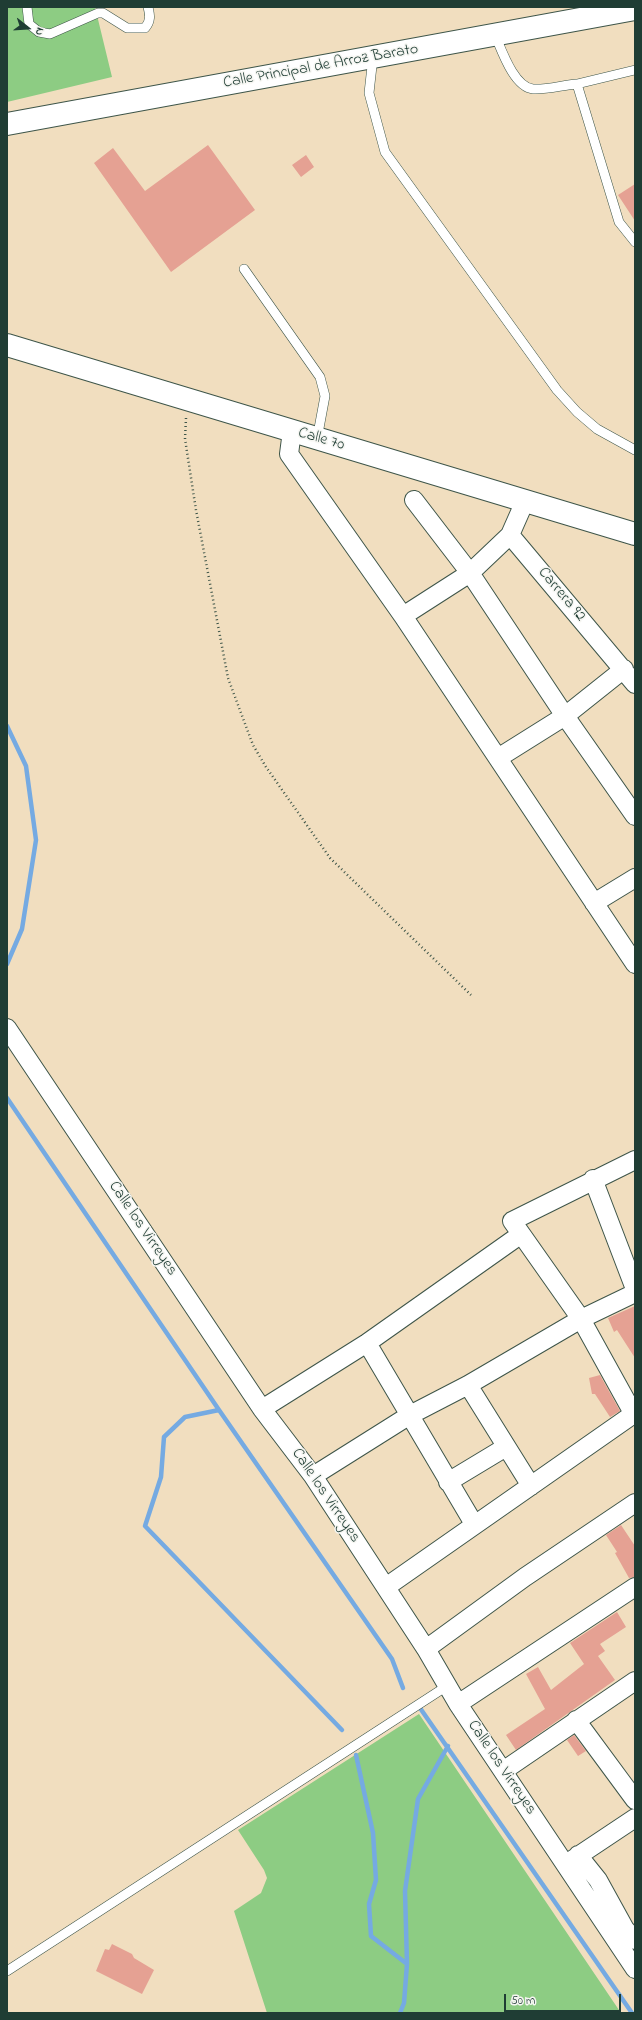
<!DOCTYPE html>
<style>
body{margin:0}
#map{position:relative;width:642px;height:2020px;overflow:hidden;background:#f1debf;font-family:"Indie Flower",sans-serif}
canvas{display:block}
.frame{position:absolute;inset:0;border:8px solid #1f3d34;pointer-events:none}
.north{position:absolute;left:8px;top:8px;width:40px;height:40px;-webkit-text-stroke:3px #f6f6f2;paint-order:stroke;rotate:107deg;font-size:11px;font-weight:700;line-height:16px;text-align:center;color:#1f3d34}
.north::after{content:'';display:block;margin:auto;width:14px;height:18px;background:#1f3d34;clip-path:polygon(50% 0,100% 100%,50% 72%,0 100%)}
.scale{position:absolute;left:504px;top:1994px;width:117px;height:18px;box-sizing:border-box;border:2px solid #1f3d34;border-top:0;padding-left:5px;font-size:12px;line-height:14px;white-space:nowrap;color:#1f3d34;-webkit-text-stroke:3px #f6f6f2;paint-order:stroke}
</style>
<div id="map">
<canvas width="642" height="2020"></canvas>
<div class="frame"></div>
<div class="north">N</div>
<div class="scale">50 m</div>
</div>
<script>
const ctx = document.querySelector('canvas').getContext('2d');
ctx.lineJoin = 'round';
function paint(path, color) {
  ctx.fillStyle = color;
  ctx.fill(path, 'evenodd');
}
function stroke(path, color, width, dash) {
  ctx.strokeStyle = color;
  ctx.lineWidth = width;
  ctx.lineCap = dash ? 'butt' : 'round';
  ctx.setLineDash(dash || []);
  ctx.stroke(path);
}
function write(font, color, halo, rows, align = 'center') {
  ctx.font = font + ' "Indie Flower",sans-serif';
  ctx.lineWidth = 3;
  ctx.setLineDash([]);
  ctx.textBaseline = 'middle';
  ctx.strokeStyle = halo;
  ctx.fillStyle = color;
  for (const [text, x, y, turn = 0] of rows) {
    ctx.save();
    ctx.translate(x, y);
    ctx.rotate((+turn || 0) * Math.PI / 180);
    ctx.textAlign = isNaN(turn) ? turn : align;
    if (halo) ctx.strokeText(text, 0, 0);
    ctx.fillText(text, 0, 0);
    ctx.restore();
  }
}
paint(new Path2D(`
 M7 7H95L112 77 7 102Z
 M419 1714 621 2013H267L234 1911 261 1893 267 1878 264 1870 238 1830Z`), '#8dcc83');
stroke(new Path2D(`
 M7 726 26 766 36 840 22 929 7 964
 M7 1098 219 1410 392 1659 403 1688
 M219 1410 185 1417 164 1437 161 1477 145 1526 342 1730
 M420 1708 632 2013
 M356 1755 373 1833 376 1880 369 1904 371 1936 407 1964 404 2003 400 2013
 M407 1964 405 1891 418 1799 448 1746`), '#75aae2', 4.5);
paint(new Path2D(`
 M208 145 255 210 171 272 94 163 113 148 145 191Z
 M306 155 314 167 301 177 292 165Z
 M635 184V221L618 195Z
 M635 1306V1358L617 1330 614 1332 608 1318Z
 M600 1375 620 1411 610 1417 595 1394H592L589 1378Z
 M621 1525 635 1546V1577L629 1578 615 1553 617 1552 606 1535Z
 M617 1612 626 1627 600 1644 605 1651 598 1656 615 1680 516 1750 506 1735 545 1709 526 1674 538 1667 551 1690 584 1664 570 1643Z
 M574 1735 586 1751 578 1756 567 1740Z
 M112 1944 132 1954 134 1958 154 1970 142 1994 96 1971 105 1949 109 1950Z`), '#e5a193');
const lane = new Path2D(`
 M27 7 29 24 39 32 50 34 98 13H103L127 28H145C151 21 150 15 148 7
 M495 35C502 51 514 87 533 89 547 90 563 85 577 84L619 222 635 242
 M373 57 369 93 385 152 557 390 577 412 597 429 635 450
 M577 84 635 70
 M244 269 320 377 325 396 317 439
 M7 1971 447 1686`);
const street = new Path2D(`
 M292 431 289 454 403 616 635 964
 M414 500 470 573 565 716 635 816
 M510 535 635 684
 M403 616 470 573 510 535 525 501
 M498 758 565 716 624 669
 M594 903 635 878
 M7 1028 262 1409 313 1476 426 1649 458 1704 635 1969
 M593 1179 635 1289
 M367 1343 474 1524
 M468 1385 531 1486
 M262 1409 367 1343 520 1235
 M633 1413 581 1319 512 1221 635 1160
 M313 1476 410 1415 468 1385 581 1319 635 1293
 M448 1482 506 1447
 M386 1587 635 1413
 M426 1649 525 1577 635 1503
 M458 1704 635 1587
 M576 1720 635 1800
 M503 1771 635 1681
 M578 1855 598 1880 625 1929 635 1940
 M569 1862 635 1818`);
const secondary = new Path2D(`
 M7 124 635 9
 M7 345 635 534`);
stroke(lane, '#3e5549', 10);
stroke(street, '#3e5549', 20);
stroke(secondary, '#3e5549', 24);
stroke(new Path2D(`
 M186 418 185 439 196 510 228 678 253 745 266 767 330 858 471 995`), '#3e5549', 2.5, [1, 3]);
stroke(lane, '#fff', 9);
stroke(street, '#fff', 18);
stroke(secondary, '#fff', 22);
write('16px', '#1f3d34', '#f6f6f2', [
 ["Calle Principal de Arroz Barato",321,67,-10],
 ["Calle 70",321,440,16],
 ["Carrera 92",561,595,50],
 ["Calle los Virreyes",142,1229,56],
 ["Calle los Virreyes",325,1496,56],
 ["Calle los Virreyes",501,1768,56]
]);
</script>
